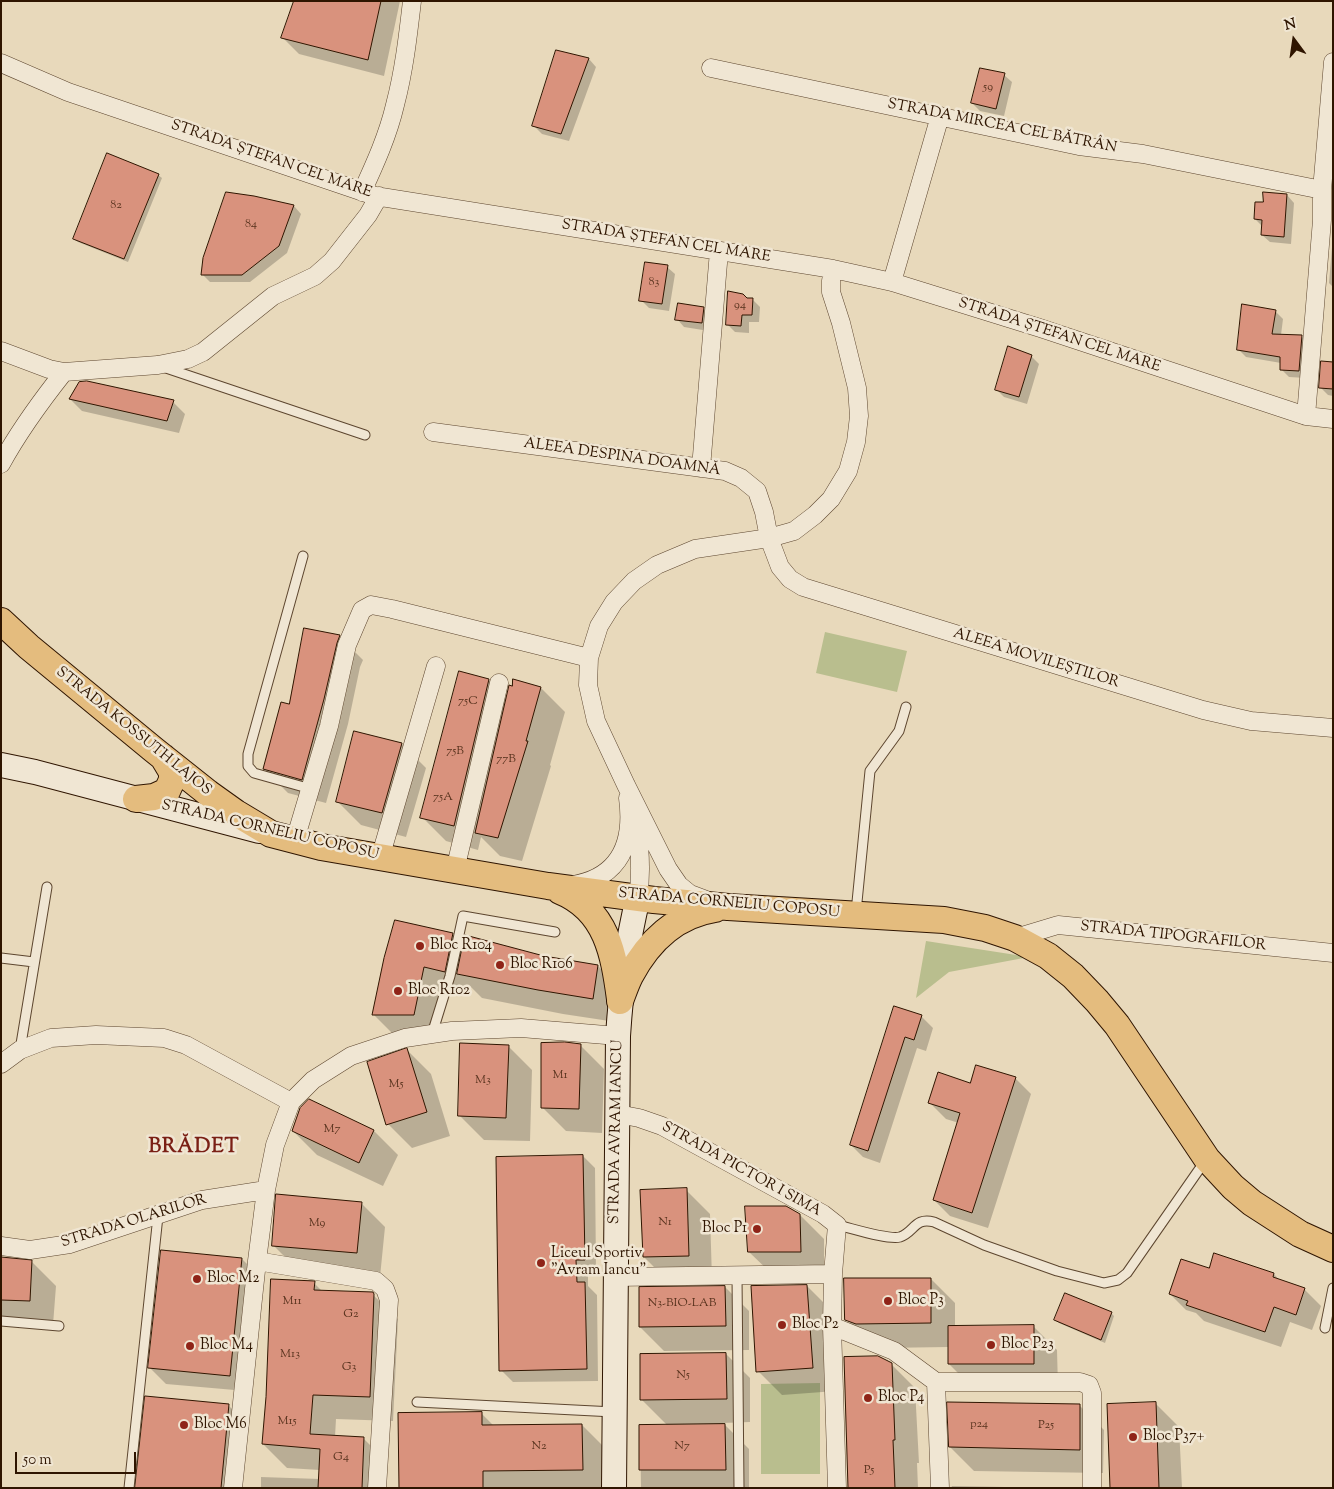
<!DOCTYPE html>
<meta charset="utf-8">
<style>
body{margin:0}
#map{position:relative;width:1334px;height:1489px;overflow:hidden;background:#e8d9bb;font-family:"Sorts Mill Goudy",serif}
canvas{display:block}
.frame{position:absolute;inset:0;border:2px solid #2f1500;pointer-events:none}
.north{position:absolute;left:1269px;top:15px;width:50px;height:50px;-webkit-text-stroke:4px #f0e6d3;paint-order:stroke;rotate:346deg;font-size:14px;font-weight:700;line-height:20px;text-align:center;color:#2f1500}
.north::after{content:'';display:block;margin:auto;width:18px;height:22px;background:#2f1500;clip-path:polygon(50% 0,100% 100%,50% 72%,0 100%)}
.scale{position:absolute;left:15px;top:1452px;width:121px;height:22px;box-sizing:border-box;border:2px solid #2f1500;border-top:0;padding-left:6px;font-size:15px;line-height:18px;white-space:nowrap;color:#2f1500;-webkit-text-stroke:4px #f0e6d3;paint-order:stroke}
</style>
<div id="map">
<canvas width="1334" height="1489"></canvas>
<div class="frame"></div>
<div class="north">N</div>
<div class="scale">50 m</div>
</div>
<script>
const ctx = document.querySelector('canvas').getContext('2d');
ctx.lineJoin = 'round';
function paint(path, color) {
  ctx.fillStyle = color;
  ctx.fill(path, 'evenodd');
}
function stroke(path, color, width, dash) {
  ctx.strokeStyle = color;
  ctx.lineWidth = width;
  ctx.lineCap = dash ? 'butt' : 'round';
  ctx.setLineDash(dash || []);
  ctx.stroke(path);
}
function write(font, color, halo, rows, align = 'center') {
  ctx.font = font + ' "Sorts Mill Goudy",serif';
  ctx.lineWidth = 5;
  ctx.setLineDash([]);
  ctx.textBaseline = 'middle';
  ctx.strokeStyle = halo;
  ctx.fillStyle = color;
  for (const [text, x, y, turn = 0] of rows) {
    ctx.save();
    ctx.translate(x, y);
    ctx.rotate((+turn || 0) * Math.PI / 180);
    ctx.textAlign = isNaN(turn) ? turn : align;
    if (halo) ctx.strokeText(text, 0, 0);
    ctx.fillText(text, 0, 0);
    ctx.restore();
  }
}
paint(new Path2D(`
 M825 632 907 651 897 692 816 673Z
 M926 941 1029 957 949 972 916 998Z
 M820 1383V1474H761V1384Z`), '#b9be8e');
paint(new Path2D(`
 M295 1H400L384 76 299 54 283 38Z
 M557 51 589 59 596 67 569 141 542 134 534 126Z
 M1004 75 1012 82 1004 116 980 111 972 103Z
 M158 175 162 178 128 262 78 242 74 239Z
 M1287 195 1294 203 1291 244 1270 242 1262 235 1263 227 1255 219 1264 204Z
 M294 206 301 214 287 253 250 282H210L202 274Z
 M1332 247H1333V287L1329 283Z
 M667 267 675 274 669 311 649 308 641 300Z
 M746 299H752L760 307 759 322H749V333L735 332 727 324Z
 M703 308 711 316 709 331 684 327 677 319Z
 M1275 311 1283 319 1281 335 1301 336 1309 344 1306 378 1289 377 1281 369V363L1246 357 1238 349Z
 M1031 356 1039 364 1027 404 1004 397 996 389Z
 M1333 363V396L1328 395 1320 387Z
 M70 399 173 402 185 414 179 433 82 411Z
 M339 636 363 660 360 667 348 724 326 803 288 793 264 769 290 706Z
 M489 680 507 699 514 681 541 688 565 712 550 765 551 766 522 861 500 856 481 837 478 850 446 841 422 817Z
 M355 732 402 744 426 768 406 837 361 825 337 801Z
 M452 935 464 946 598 966 622 990 616 1022 563 1014 482 998 470 986 468 995 448 990 438 1038H397L373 1014Z
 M895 1008 921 1016 933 1028 926 1051 917 1048 880 1163 863 1157 851 1145Z
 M580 1045 604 1069 602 1133 566 1131 542 1107Z
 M508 1046 532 1070 530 1141 484 1140 460 1116Z
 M407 1050 431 1074 450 1136 412 1148 388 1124Z
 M1015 1078 1031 1094 988 1228 950 1216 934 1200 959 1123 946 1119 930 1103 971 1084Z
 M309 1101 374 1131 398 1155 383 1186 317 1155 293 1131Z
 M583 1156 595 1168 596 1271 588 1272V1286L597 1295 598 1381 513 1382 501 1370Z
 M686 1190 710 1214 712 1279 668 1281 644 1257Z
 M361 1203 385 1227 380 1277 297 1269 273 1245Z
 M800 1215 824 1239V1275L774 1276 749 1252Z
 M1 1257 32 1262 56 1286 53 1325 1 1321Z
 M242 1259 258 1275 246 1391 166 1384 149 1367Z
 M1209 1270 1274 1274 1280 1281 1305 1290 1321 1306 1312 1330 1290 1322 1281 1347 1204 1321 1196 1313 1186 1310 1170 1294Z
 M931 1279 955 1303V1327L1033 1326 1057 1350 1058 1387 973 1388 949 1364V1347L881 1348 870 1343 846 1319Z
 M314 1283 323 1292 372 1294 398 1319 393 1421 336 1419 335 1437 363 1438 387 1462 386 1488H261V1477L320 1479V1470L287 1468 263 1444Z
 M807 1286 831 1310 836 1391 782 1395 758 1371Z
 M725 1287 749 1311V1350L664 1351 640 1327Z
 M1111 1313 1114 1316 1105 1343 1059 1323 1055 1320Z
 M726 1354 750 1378V1422L723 1423 749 1449V1488H641L640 1426H668L641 1399Z
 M891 1364 915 1388 919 1463H917L918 1488H849Z
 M1155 1403 1179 1427 1182 1488H1111Z
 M228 1405 244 1421 238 1488H137Z
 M1080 1406 1104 1430 1103 1473 974 1471 950 1447Z
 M481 1413 494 1426 582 1425 602 1445V1488H401Z
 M952 1486 1059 1488H951Z`), '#0003');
const building = new Path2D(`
 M294 1H381L368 60 281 38Z
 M556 50 589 58 561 134 532 126Z
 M980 68 1005 73 996 109 971 103Z
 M107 153 159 174 124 259 73 239Z
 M226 192 254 196 294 205 279 246 242 275H201L203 258Z
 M1263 192 1287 194 1284 237 1261 235 1262 220 1254 219 1255 202H1263Z
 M645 262 668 265 662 304 639 301Z
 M728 291 743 294 747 298H753L752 315H742L741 326 726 325Z
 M678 303 704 307 702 323 675 320Z
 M1242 304 1276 310 1272 334 1302 335 1299 371 1280 370V357L1237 350Z
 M1008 346 1032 355 1019 397 995 390Z
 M1321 361 1333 362V389L1319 388Z
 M87 381 174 400 167 421 69 399 79 382Z
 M304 628 340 635 337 643 324 699 302 780 263 769 281 702 289 704Z
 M459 671 489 679 454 826 420 818Z
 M513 679 541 687 526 741H528L498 838 475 833 509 685 512 686Z
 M354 731 402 743 382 813 336 802Z
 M395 920 453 933 445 972 424 967 414 1015H372L384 958Z
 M465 935 544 956 598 965 593 999 538 990 457 974Z
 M894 1006 922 1015 914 1040 905 1037 868 1151 850 1145Z
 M565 1042 581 1044 579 1109 541 1108V1043Z
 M460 1043 509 1045 506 1118 458 1116Z
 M407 1048 427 1112 386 1125 367 1062Z
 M976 1065 1016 1077 972 1213 933 1200 960 1113 928 1103 938 1072 970 1083Z
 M309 1099 374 1130 359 1163 292 1131 300 1108Z
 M583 1155 585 1260H576L577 1282H585L587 1369 499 1371 496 1157Z
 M687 1188 689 1256 643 1257 640 1190Z
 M276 1194 362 1202 357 1253 272 1246Z
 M745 1206H786L800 1214 801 1252H748Z
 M161 1250 242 1258 230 1376 148 1368Z
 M1214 1253 1274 1273 1273 1277 1305 1288 1296 1315 1274 1307 1265 1332 1186 1305 1188 1301 1169 1294 1181 1259 1209 1268Z
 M1 1257 32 1260 30 1301 1 1300Z
 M844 1278H931V1323L856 1324 845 1320Z
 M271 1279 315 1281 314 1290 373 1292 374 1294 370 1397 313 1395 310 1434 364 1437 362 1488H318L320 1449 262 1444 266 1397Z
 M807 1285 813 1368 756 1372 751 1286Z
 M725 1286 726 1326 639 1327V1287Z
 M1065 1293 1112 1312 1101 1340 1054 1320Z
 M1034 1325V1364H948V1326Z
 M726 1353 727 1399 640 1400V1354Z
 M878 1356 892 1363 895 1440H893L895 1488H848L844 1357Z
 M145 1396 229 1404 221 1488H135Z
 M947 1402 1080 1404V1450L949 1447Z
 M1156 1402 1159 1488H1110L1107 1404Z
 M482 1412V1425L582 1424 583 1470 483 1471V1488H399L398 1413Z
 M725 1424 726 1470H639V1425Z`);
paint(building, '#d9927d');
stroke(building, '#2f1500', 1);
const lane = new Path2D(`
 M163 367 365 435
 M303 556 248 754V766L254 773 311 789
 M856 912 870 771 899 731 906 707
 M1 958 34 962
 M432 1034 450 976 463 916 555 932
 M20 1050 47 887
 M837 1225C851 1228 887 1240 900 1237 915 1232 914 1217 934 1222L984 1245 1057 1271 1104 1283 1118 1280 1127 1273 1205 1161
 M737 1276 739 1488
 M1 1321 59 1326
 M1325 1328 1333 1288
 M417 1402 614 1412
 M129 1488 158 1216`);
const street = new Path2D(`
 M1 63 68 92 375 196 833 269 892 282 1040 328 1306 416 1333 419
 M711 68 1079 146 1143 154 1322 190
 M362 192C375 164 388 135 395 105 404 71 408 36 412 1
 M892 282 940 116
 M1 351 49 369 64 372 158 365 188 359 203 352 273 296 315 276 332 261 368 215 379 196
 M1306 416 1322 220V190L1333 62
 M433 432 725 471 741 478 757 491 764 512 769 538 780 567 790 579 803 587 1203 710 1251 721 1333 728
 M1 464C19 431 41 401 64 372
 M701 468 719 251
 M636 820C640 846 642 871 638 898
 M295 840 329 726 347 645 362 610 371 605 392 609 589 658
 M380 858 436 666
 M455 870 499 683
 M573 885C621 877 634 842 628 798
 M706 900 690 894 679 885 668 869 626 785 596 721 588 685 589 658 599 626 614 602 634 581 657 565 695 549 769 538 794 531 815 515 831 499 848 471 856 442 859 416 857 388 841 323 831 292V281L833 269
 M1015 938 1058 925 1333 953
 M1 1064 20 1050 51 1038 96 1035 164 1038 186 1045 291 1102
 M618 1114 639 1118 662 1126 823 1214 837 1225 833 1274 832 1326 894 1351 936 1382H1080L1089 1385 1092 1393V1488
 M1 1246 30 1250 70 1244 202 1200 266 1190
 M257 1261 376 1281 385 1289 389 1300 377 1488
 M615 1277 833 1274
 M832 1326 837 1488
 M936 1382 940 1488
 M233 1488 257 1261 266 1190 275 1145 291 1102 313 1080 351 1056 405 1038 452 1031 521 1028 618 1036`);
const secondary = new Path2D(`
 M1 765 35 772 259 831
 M614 1488 618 1036C621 989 627 943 638 898`);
const primary = new Path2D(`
 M1 621 29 647 154 750 208 793 236 813 271 834 321 847 548 886 654 900 728 907 944 920 985 928 1015 938 1048 956 1073 976 1097 1001 1117 1025 1207 1159 1233 1187 1252 1203 1300 1234 1333 1249
 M136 799 154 797 167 791 172 780V772L163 757
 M560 891C607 910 614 955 620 999
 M620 1001C623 993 626 984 630 976 648 942 676 915 715 909`);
stroke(lane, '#5d462f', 11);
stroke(street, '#5d462f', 19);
stroke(secondary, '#2f1500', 26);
stroke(primary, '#2f1500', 28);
stroke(lane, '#f0e6d3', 9);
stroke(street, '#f0e6d3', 18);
stroke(secondary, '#f0e6d3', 24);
stroke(primary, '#e4bc7e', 26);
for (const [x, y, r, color] of [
 [420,946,5,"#8f2418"],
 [500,965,5,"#8f2418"],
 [398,991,5,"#8f2418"],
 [757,1229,5,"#8f2418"],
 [541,1263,5,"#8f2418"],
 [197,1279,5,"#8f2418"],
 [888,1301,5,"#8f2418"],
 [782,1325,5,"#8f2418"],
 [991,1345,5,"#8f2418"],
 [190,1346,5,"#8f2418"],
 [868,1398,5,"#8f2418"],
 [184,1425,5,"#8f2418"],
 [1133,1437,5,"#8f2418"]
]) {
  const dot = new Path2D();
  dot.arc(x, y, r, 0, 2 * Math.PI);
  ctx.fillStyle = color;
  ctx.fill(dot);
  stroke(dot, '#f0e6d3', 2);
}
write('12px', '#5a341f', null, [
 ["59",988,88],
 ["82",116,206],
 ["84",251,225],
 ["83",654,283],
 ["94",740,306],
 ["75C",468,702],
 ["75B",455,752],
 ["77B",506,760],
 ["75A",443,798],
 ["M1",560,1076],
 ["M3",483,1081],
 ["M5",396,1085],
 ["M7",332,1130],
 ["N1",665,1223],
 ["M9",317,1224],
 ["M11",292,1302],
 ["N3-BIO-LAB",682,1304],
 ["G2",351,1315],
 ["M13",290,1355],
 ["G3",349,1368],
 ["N5",683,1376],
 ["M15",287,1422],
 ["p24",979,1425],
 ["P25",1046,1426],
 ["N2",539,1447],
 ["N7",682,1447],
 ["G4",341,1458],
 ["P5",869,1471]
]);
write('15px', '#2f1500', '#f0e6d3', [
 ["STRADA MIRCEA CEL BĂTRÂN",1002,127,11],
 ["STRADA ȘTEFAN CEL MARE",271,160,19],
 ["STRADA ȘTEFAN CEL MARE",666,242,9],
 ["STRADA ȘTEFAN CEL MARE",1059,336,18],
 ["ALEEA DESPINA DOAMNĂ",622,458,8],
 ["ALEEA MOVILEȘTILOR",1036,659,17],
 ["STRADA KOSSUTH LAJOS",133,732,39],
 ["STRADA CORNELIU COPOSU",270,831,13],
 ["STRADA CORNELIU COPOSU",729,904,5],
 ["STRADA TIPOGRAFILOR",1173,937,6],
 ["STRADA AVRAM IANCU",617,1132,-89],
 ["STRADA PICTOR I SIMA",741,1170,29],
 ["STRADA OLARILOR",134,1222,-17]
]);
write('15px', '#2f1500', '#f0e6d3', [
 ["Bloc R104",430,946],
 ["Bloc R106",510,965],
 ["Bloc R102",408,991],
 ["Bloc P1",747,1229,"right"],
 ["Liceul Sportiv",551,1254],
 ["\"Avram Iancu\"",551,1271],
 ["Bloc M2",207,1279],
 ["Bloc P3",898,1301],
 ["Bloc P2",792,1325],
 ["Bloc P23",1001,1345],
 ["Bloc M4",200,1346],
 ["Bloc P4",878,1398],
 ["Bloc M6",194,1425],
 ["Bloc P37+",1143,1437]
], 'left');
ctx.letterSpacing = '1px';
write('bold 20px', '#7a1f14', '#f0e6d3', [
 ["BRĂDET",194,1149]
]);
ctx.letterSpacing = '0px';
</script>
